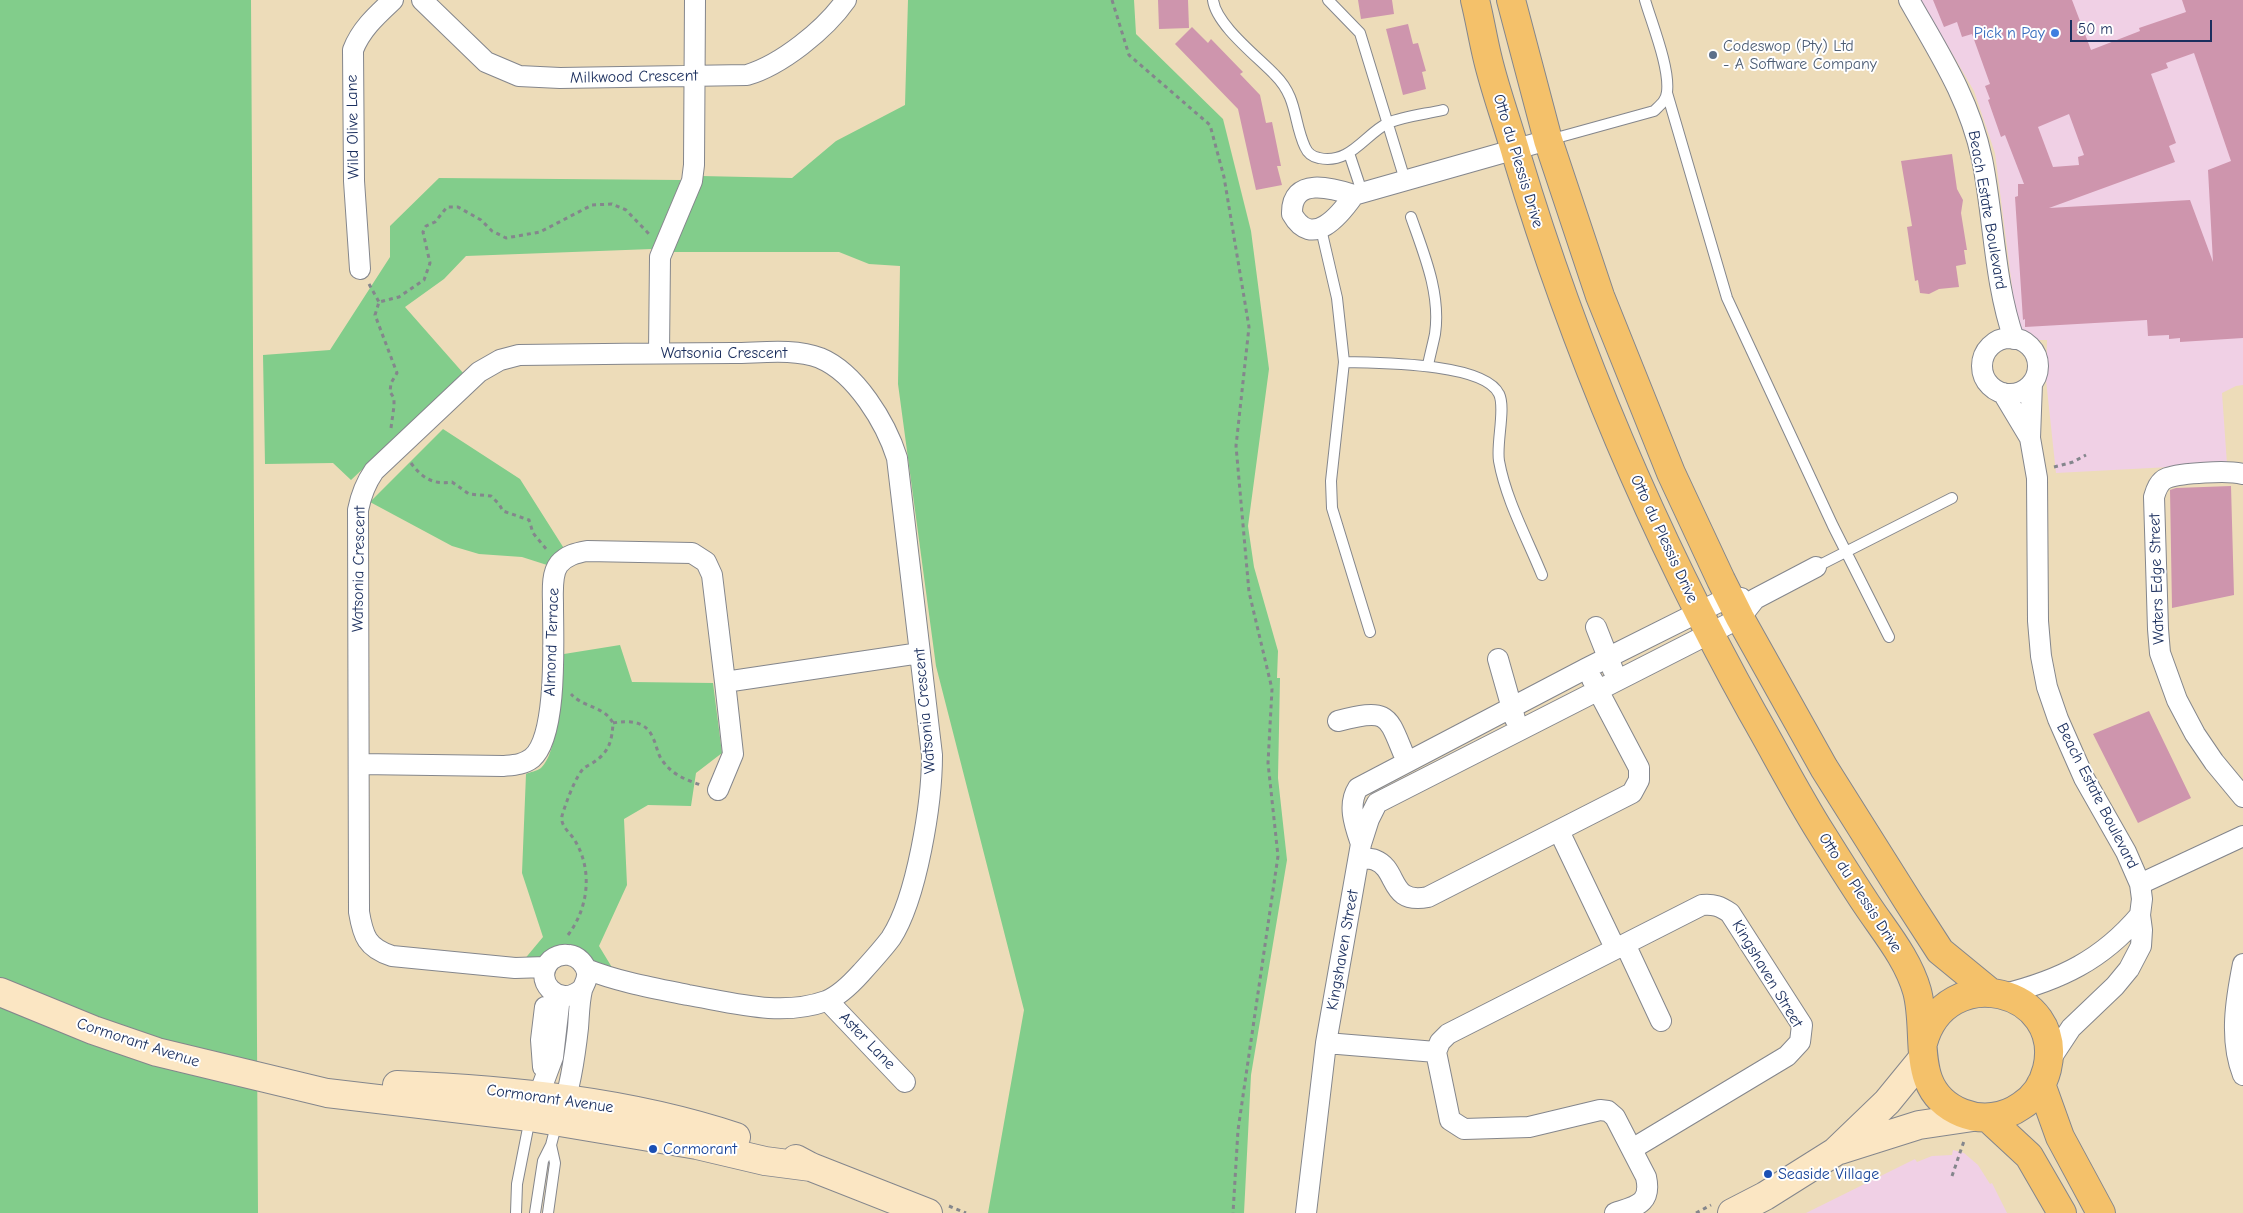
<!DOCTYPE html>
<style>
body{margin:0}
#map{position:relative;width:2243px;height:1213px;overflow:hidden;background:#eddcb9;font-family:"Comic Neue",sans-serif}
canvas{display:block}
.scale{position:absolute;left:2070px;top:20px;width:142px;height:22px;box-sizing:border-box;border:2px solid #1b2f5e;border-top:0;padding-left:6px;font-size:15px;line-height:18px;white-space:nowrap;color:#1b2f5e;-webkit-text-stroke:4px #fff;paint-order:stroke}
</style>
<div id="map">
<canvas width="2243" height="1213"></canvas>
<div class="scale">50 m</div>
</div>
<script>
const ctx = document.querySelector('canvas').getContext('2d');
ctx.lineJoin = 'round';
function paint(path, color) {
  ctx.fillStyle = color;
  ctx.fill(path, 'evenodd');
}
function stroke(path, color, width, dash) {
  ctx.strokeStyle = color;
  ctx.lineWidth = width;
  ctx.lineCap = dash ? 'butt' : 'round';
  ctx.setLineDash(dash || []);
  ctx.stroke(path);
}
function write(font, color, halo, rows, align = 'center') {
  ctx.font = font + ' "Comic Neue",sans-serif';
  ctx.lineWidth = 4;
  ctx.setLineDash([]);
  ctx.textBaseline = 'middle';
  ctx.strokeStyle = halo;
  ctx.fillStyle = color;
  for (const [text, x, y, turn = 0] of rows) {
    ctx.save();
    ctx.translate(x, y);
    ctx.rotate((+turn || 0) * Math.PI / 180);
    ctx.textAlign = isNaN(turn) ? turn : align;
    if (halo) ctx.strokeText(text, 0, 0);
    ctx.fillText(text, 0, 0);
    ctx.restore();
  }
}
paint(new Path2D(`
 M1921 0H2243V385L2236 386 2222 393 2227 464 2056 473 2046 380 2047 340H2034L2025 336 2017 326 1995 153 1974 91Z
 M1953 1150 1964 1153 1978 1165 1990 1184 1992 1183 2007 1213H1806L1915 1159 1917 1162 1932 1156 1952 1155Z`), '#f0d0e5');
paint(new Path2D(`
 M0 0H251L258 1213H0Z
 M908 0H1134L1136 34 1223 119 1251 231 1269 369 1248 526 1254 567 1278 651 1277 678H1280L1278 778 1287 860 1251 1075 1244 1213H988L1024 1010 936 666 898 384 900 266 869 264 839 252H667L701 176 792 178 836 141 905 105Z
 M439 178 681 180 652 249 466 256 444 279 405 307 464 374 351 480 333 463 265 464 263 355 330 350 390 257V226Z
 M443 429 520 479 565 550 547 565 522 557 479 554 452 546 370 502Z
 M620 645 632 682 713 683 722 753 696 773 691 806 648 805 624 819 627 885 599 946 619 979 565 950 518 967 543 937 522 873 526 774C530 772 537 771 541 768 560 751 561 679 564 654Z`), '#82cd8b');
paint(new Path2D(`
 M1158 0H1188L1189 28 1159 29Z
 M1358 0H1392L1394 14 1361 19Z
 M1933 0H2072L2091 50 2140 31 2139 28 2186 12 2182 0H2243V338L2180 342V338L2169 339V335L2148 336 2147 320 2025 327V319L2023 320 2015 197 2018 196V184H2024L2005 135 2001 137 1988 100 1990 99 1985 86 1990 84 1972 34 1962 37 1957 22 1944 27ZM2194 53 2231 161 2208 170 2213 262 2190 200 2049 208 2175 162 2169 146 2176 143 2151 74 2168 68 2166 63ZM2069 114 2084 155 2078 157 2079 165 2053 167 2038 127Z
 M1408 24 1413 44 1418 43 1426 71 1422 72 1426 89 1403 95 1386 29Z
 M1192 27 1208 43 1211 39 1243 72 1240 74 1260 95 1266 123 1272 122 1281 166H1277L1282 185 1256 190 1238 109 1175 44Z
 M1952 154 1957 189 1963 200 1961 213 1967 250H1964L1966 264 1956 266 1959 287 1939 289 1929 294 1920 293 1918 280 1915 281 1907 227 1912 226 1901 161Z
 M2231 486 2234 595 2172 608 2170 490 2176 488Z
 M2149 711 2191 798 2138 823 2093 734Z`), '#ce95ad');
const lane = new Path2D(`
 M1213 0C1216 25 1258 57 1275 75 1298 98 1293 121 1305 147 1308 154 1313 157 1319 158 1350 165 1365 134 1388 123 1404 116 1426 114 1443 110
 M1328 0 1360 33 1405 180
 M1667 93 1727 298 1833 526 1889 637
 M1549 140 1654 111C1660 105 1666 101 1667 92 1670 68 1652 24 1645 0
 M1349 153 1362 192
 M1411 217C1424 254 1441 294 1435 334 1433 344 1430 355 1428 365
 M1321 229 1337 298 1344 362 1331 481 1332 508 1370 632
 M1344 362C1375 363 1484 362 1499 394 1506 408 1496 443 1499 461 1506 500 1527 538 1542 575
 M1816 567 1952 498
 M516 1213 517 1184 530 1118
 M535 1213 543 1161 551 1145 557 1122
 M548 1213 555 1163 551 1145`);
const street = new Path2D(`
 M422 0 486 62 519 76 560 78 747 75C781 65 825 30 846 0
 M1909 0C1939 53 1969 98 1982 159 1994 218 1994 282 2014 339
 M1354 195C1332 188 1291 176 1292 214 1312 250 1340 215 1354 195L1548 140
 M360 269 354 181 353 50C361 29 377 15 393 0
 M1982 366a28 28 0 1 1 56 0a28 28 0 1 1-56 0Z
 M659 353 660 257 692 181 694 165 695 0
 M2032 383 2030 438 2037 478 2038 621 2041 656 2047 687 2058 719 2084 778 2126 852 2140 884 2142 899 2140 915 2142 930 2141 946 2129 969 2115 986 2071 1028 2048 1063
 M2003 393 2030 438
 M2243 474C2228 470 2181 473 2167 478 2159 481 2156 490 2154 497L2158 629 2160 653 2177 700 2195 734 2214 762 2243 797
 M1596 627 1613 670
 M1498 659 1515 719
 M1338 721C1392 707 1387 716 1407 762
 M360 764 503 766C513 765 523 765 532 758 558 736 553 639 553 605 553 593 551 574 559 564 567 555 576 553 587 551L692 553 706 562 712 575 725 682 920 653
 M718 790 733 754 725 682
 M1559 831 1615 948
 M1361 844C1355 826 1347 805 1358 788L1587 668 1729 597 1741 598
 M1359 858C1364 859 1370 858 1375 860 1399 869 1388 905 1428 897L1632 793 1639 780V768L1592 679
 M2140 884 2243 836
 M1625 944 1661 1021
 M2243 964C2236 999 2229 1040 2243 1075
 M546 967 515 968 392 956C367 948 363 936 359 912L358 510C361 495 365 484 374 471L479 372 500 360 519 355C590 354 662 353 733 353 760 353 794 348 820 358 856 373 886 423 897 458L932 755C932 803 917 898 891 938 882 950 871 962 861 973 852 983 839 996 826 1001 781 1017 734 1003 688 995 653 988 619 982 586 969
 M2004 994C2060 980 2102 960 2140 915
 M828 1001 905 1082
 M1326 1043 1436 1052 1440 1042 1448 1034 1702 905C1714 904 1720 906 1730 913L1802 1025 1800 1042 1787 1056 1632 1149
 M1436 1052 1450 1120 1464 1129 1529 1127 1600 1110 1608 1111 1615 1117 1646 1177C1652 1204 1636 1206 1615 1213
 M543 1067 541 1040 545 1007
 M534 1108 553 1057 560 996
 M562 1110C571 1085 575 1055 578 1028 579 1016 579 1002 582 990 584 984 588 980 587 972 585 964 578 956 569 955 563 954 556 956 551 960 531 979 559 1010 582 989
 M1306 1213 1326 1043 1361 844 1369 819 1377 803 1740 618 1755 599 1816 567`);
const secondary = new Path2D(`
 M0 992 93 1030 157 1052 327 1093 530 1117 697 1145 765 1161 811 1167
 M397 1085C511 1090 627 1101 736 1137
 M1840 1150 1919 1125 1973 1117
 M796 1159 811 1167 928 1213
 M1732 1213 1765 1196 1835 1152 1887 1102 1923 1058`);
const primary = new Path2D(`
 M1475 0C1480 20 1483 40 1488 60 1496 93 1508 125 1517 157 1575 350 1654 536 1752 712 1775 752 1796 793 1821 833 1836 857 1851 881 1867 905 1885 932 1908 959 1917 991 1929 1035 1908 1091 1962 1113 1982 1121 2004 1118 2021 1106 2034 1098 2043 1085 2047 1069 2066 989 1946 959 1923 1043
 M1511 0 1548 140 1600 296 1671 473 1721 580 1740 618 1824 768 1909 903 1940 951 1990 992
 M2041 1084 2060 1137 2101 1213
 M1988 1118 2029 1156 2062 1213`);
stroke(lane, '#84868c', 12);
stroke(street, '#84868c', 22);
stroke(secondary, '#84868c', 30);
stroke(primary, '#84868c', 30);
stroke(new Path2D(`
 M1112 0 1129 55 1210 125 1224 177 1249 327 1236 446 1249 592 1272 689 1268 763 1278 856 1238 1130 1233 1213
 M369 284 379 302
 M391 428 394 406V398L390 392 391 383 397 373 375 315 379 302 399 297 424 280 430 263 423 232 426 226 435 222 447 207H458L481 220 492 231 506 238 540 232 592 205 612 204 626 210 650 235
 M411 463C422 478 433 485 452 482L469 494 491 496 499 504 503 511 529 520 533 533 547 550
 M2054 467 2073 462 2086 455
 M613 723C630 720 646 721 653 738 657 746 657 753 662 760 671 774 686 780 701 785
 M568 935C589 907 593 869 574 839 569 832 560 825 562 816 565 805 576 775 584 768 587 766 591 764 594 762 609 752 612 741 613 723 603 705 585 709 571 694
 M1952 1176 1964 1141
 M949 1206 966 1213
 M1696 1213 1711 1205`), '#84868c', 3, [4, 4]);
stroke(lane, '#fff', 10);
stroke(street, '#fff', 20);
stroke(secondary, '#fbe6c3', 28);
stroke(primary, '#f4c16a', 28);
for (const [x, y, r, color] of [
 [2055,33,5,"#3f7fe0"],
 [1713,55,5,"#5c6f8a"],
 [653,1149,5,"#1a4fb4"],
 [1768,1174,5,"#1a4fb4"]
]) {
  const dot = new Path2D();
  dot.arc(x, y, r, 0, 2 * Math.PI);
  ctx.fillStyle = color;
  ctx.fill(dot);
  stroke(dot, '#fff', 2);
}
write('16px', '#366cbe', '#fff', [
 ["Pick n Pay",2045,33]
], 'right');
write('16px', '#4e5e75', '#fff', [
 ["Codeswop (Pty) Ltd",1723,46],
 ["- A Software Company",1723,64]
], 'left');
write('16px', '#1b2f5e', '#fff', [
 ["Milkwood Crescent",634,77,-1],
 ["Wild Olive Lane",353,127,-91],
 ["Otto du Plessis Drive",1518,161,73],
 ["Beach Estate Boulevard",1987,210,80],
 ["Watsonia Crescent",724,353],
 ["Otto du Plessis Drive",1664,539,65],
 ["Watsonia Crescent",359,569,-89],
 ["Waters Edge Street",2157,579,-92],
 ["Almond Terrace",552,642,-88],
 ["Watsonia Crescent",925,711,-95],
 ["Beach Estate Boulevard",2097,796,63],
 ["Otto du Plessis Drive",1860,893,57],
 ["Kingshaven Street",1343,950,-80],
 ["Kingshaven Street",1767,974,59],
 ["Aster Lane",867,1041,46],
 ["Cormorant Avenue",138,1043,18],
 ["Cormorant Avenue",550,1099,8]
]);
write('16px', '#164399', '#fff', [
 ["Cormorant",663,1149],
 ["Seaside Village",1778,1174]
], 'left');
</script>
